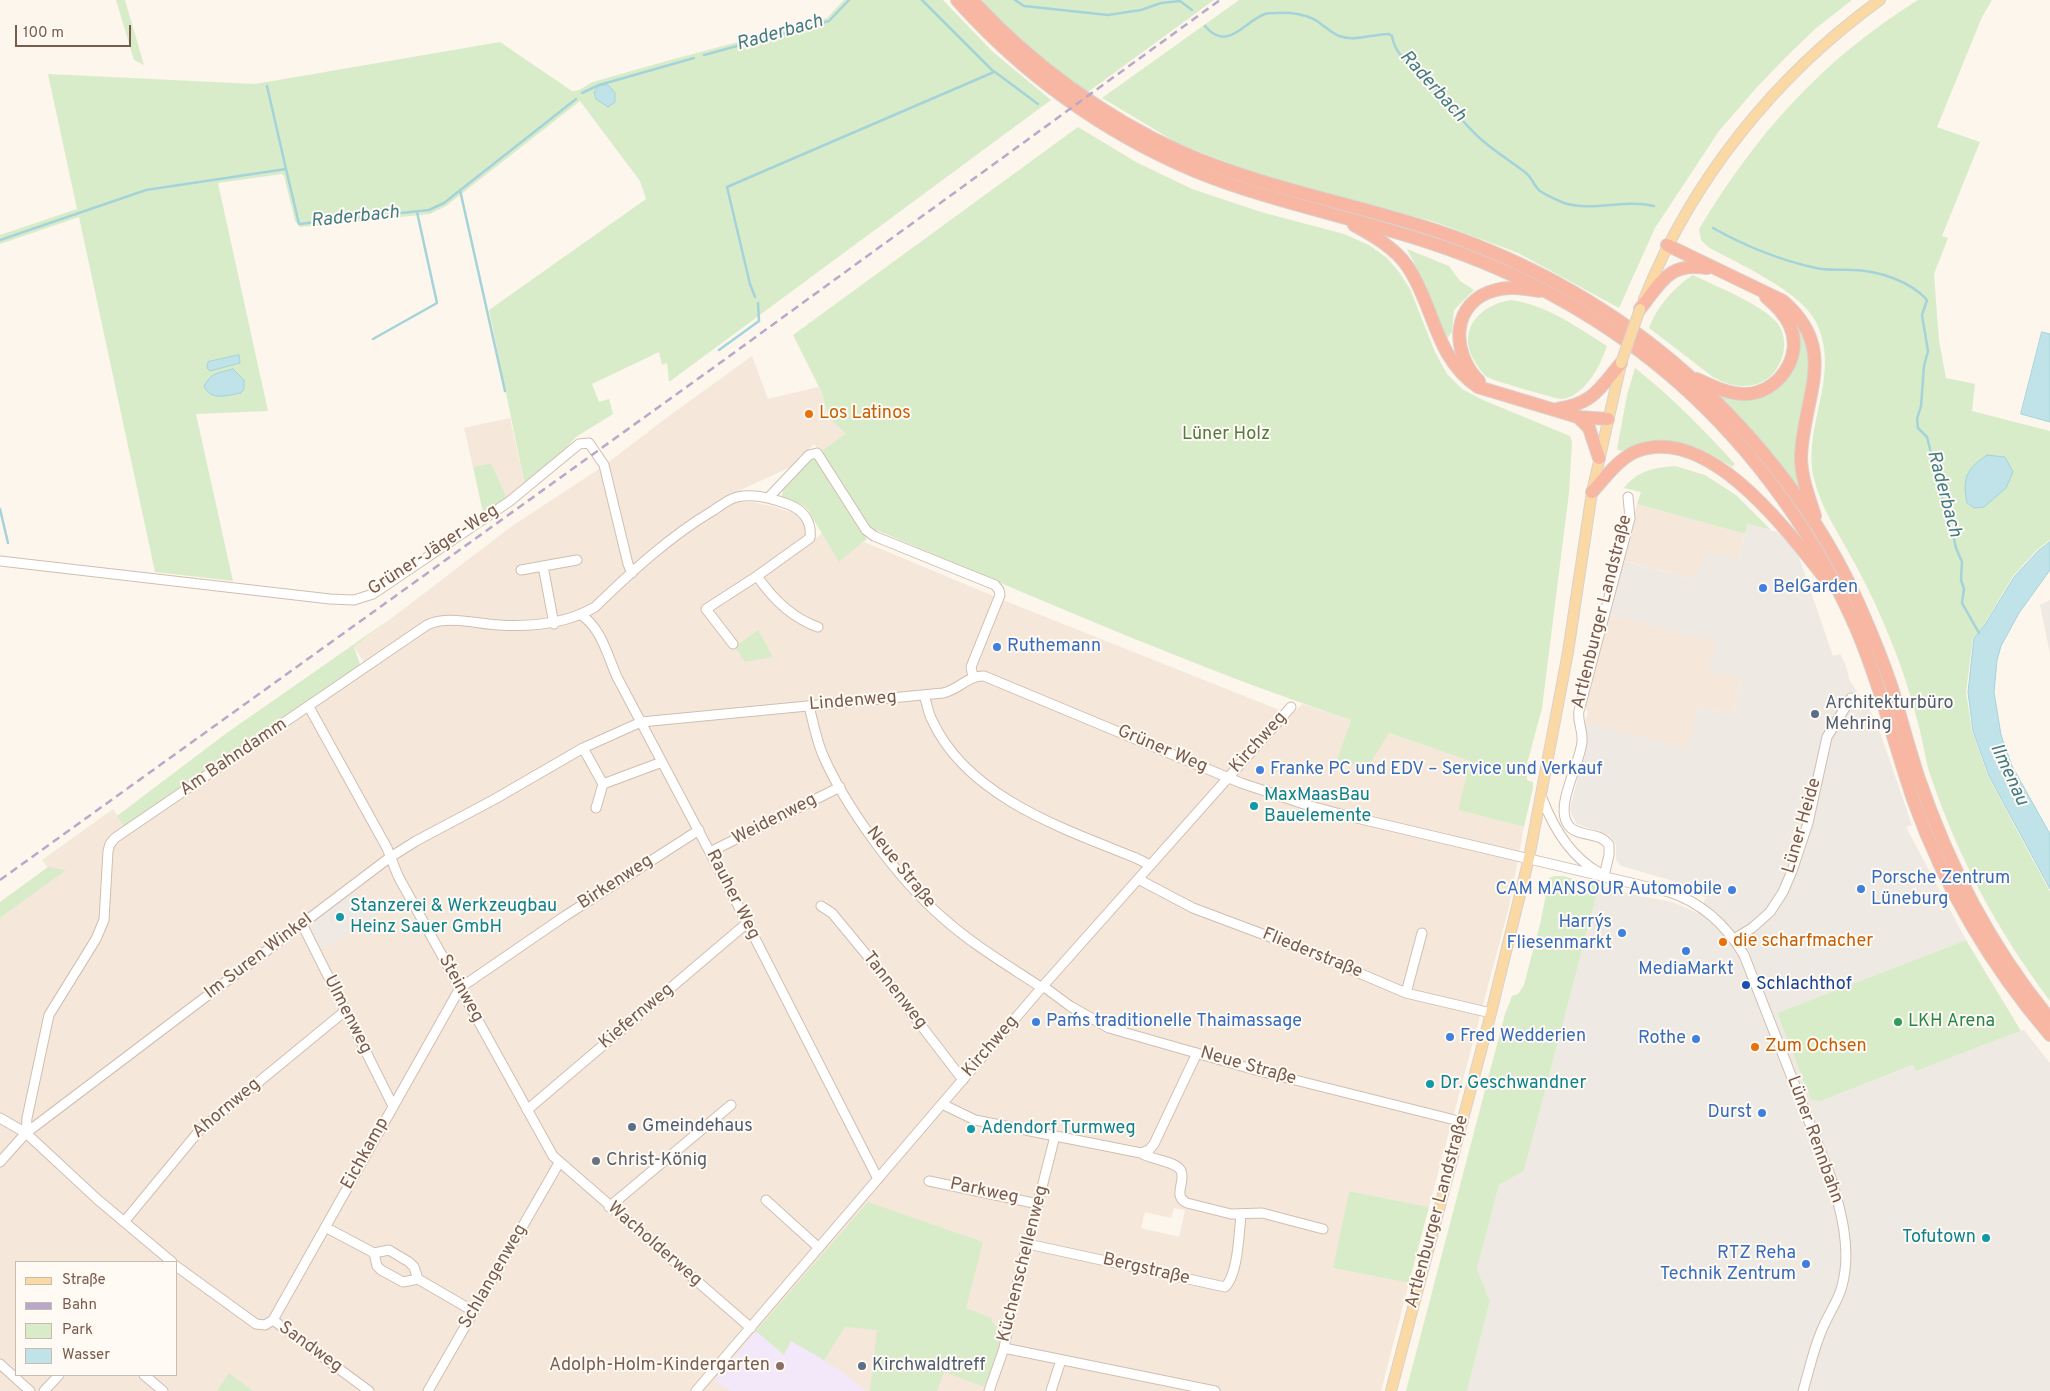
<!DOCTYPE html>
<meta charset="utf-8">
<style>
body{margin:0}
#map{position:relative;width:2050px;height:1391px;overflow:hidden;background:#fdf6ec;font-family:Overpass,sans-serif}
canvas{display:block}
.legend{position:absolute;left:15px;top:1261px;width:162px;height:115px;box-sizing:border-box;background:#fffaf3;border:1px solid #cabbb1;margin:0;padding:6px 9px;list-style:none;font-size:15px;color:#7a5c4d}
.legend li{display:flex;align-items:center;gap:10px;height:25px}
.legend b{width:25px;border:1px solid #cabbb1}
.scale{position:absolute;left:15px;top:25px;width:116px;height:22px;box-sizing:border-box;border:2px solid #7a5c4d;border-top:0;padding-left:6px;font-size:15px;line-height:18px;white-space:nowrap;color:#7a5c4d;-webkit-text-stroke:4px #fffaf3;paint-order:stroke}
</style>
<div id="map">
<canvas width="2050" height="1391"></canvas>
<ul class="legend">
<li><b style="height:6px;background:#fbd9a5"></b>Straße</li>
<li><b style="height:6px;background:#b9a8c9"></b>Bahn</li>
<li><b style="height:14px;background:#d8ecc9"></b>Park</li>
<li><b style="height:14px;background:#bfe3e8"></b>Wasser</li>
</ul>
<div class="scale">100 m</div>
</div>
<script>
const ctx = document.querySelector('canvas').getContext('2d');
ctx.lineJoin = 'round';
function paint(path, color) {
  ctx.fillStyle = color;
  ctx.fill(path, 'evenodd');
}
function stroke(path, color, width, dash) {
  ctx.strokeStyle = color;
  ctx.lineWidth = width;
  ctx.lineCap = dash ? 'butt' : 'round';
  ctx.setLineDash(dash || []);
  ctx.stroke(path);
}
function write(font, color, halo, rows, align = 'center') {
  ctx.font = font + ' Overpass,sans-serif';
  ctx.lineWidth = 4;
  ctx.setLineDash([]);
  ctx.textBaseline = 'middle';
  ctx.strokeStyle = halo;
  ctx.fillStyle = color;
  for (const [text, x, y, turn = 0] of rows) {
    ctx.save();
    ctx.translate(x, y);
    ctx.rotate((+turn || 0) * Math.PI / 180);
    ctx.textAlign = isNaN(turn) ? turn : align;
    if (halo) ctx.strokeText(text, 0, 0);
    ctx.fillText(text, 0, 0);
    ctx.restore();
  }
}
paint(new Path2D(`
 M752 356 768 399 818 387 822 393 826 409 831 419 845 434 820 452 814 444 793 466 736 492 741 502H752L772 506 799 515 814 540 822 533 839 561 864 542 1008 602 1277 709 1289 718 1302 704 1351 720 1338 760 1366 770 1388 733 1471 761 1458 810 1524 827 1509 907 1429 1207 1349 1191 1334 1268 1409 1283 1381 1391H0V918L65 870 48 868 42 860 113 809 130 834 369 670 354 647 512 526 602 467 673 413ZM1174 1208 1185 1210 1179 1237 1141 1228 1145 1212 1171 1218ZM16 1262H176V1375H16Z
 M510 418 525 486 508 500 491 463 473 467 464 428Z
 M1637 504 1745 534 1738 560 1685 577 1624 561Z
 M1609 614 1717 642 1742 679 1732 715 1699 707 1688 750 1585 722 1588 712 1585 708Z`), '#f5e8da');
paint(new Path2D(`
 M1748 524 1785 534 1796 548 1833 656 1840 654 1845 663 1850 681 1871 712 1881 735 1912 825 1906 827 1966 940 1777 1013 1811 1100 1821 1101 1914 1065 1916 1071 2024 1030 2050 1063V1391H1467L1490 1301 1477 1269 1499 1185 1524 1171 1599 886 1640 896 1673 902 1697 913 1706 898 1670 880 1621 866 1616 860V844L1609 835 1577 824 1571 814 1570 808 1587 742 1585 722 1688 749 1699 707 1732 715 1742 679 1709 671 1716 642 1609 614 1623 561 1685 577 1699 572 1704 551 1738 560Z
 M2050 600V654L2040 605Z
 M355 891 385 930 369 938 361 928 320 948 310 930 312 922Z`), '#efe9e4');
paint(new Path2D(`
 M756 1331 784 1354 791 1341 803 1347 844 1373 866 1391H731L715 1381Z`), '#f3e8fa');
paint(new Path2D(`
 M116 0H125L144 65 134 60Z
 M844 0H943L993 52 1051 100 669 382 667 363 662 365 659 352 592 384 599 402 609 399 613 414 576 437 548 467 525 486 489 310 646 199 640 181 580 101 446 206 430 214 300 227 295 221 284 176 282 174 218 183 268 411 196 414 233 581 155 572 79 217 0 244V235L77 209 48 74 255 84 500 42 572 91 579 90 593 82 663 62 827 18Z
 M979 0H1214L1088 92 1033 53Z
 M1239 0H1852L1815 29 1787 56 1758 86 1719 131 1655 228 1619 308 1518 253 1438 223 1255 173 1179 144 1102 98Z
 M1918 0H1992L1982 17 1937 127 1980 142 1942 236 1948 238 1934 274 1939 341 1946 378 1975 384 1972 411 2050 431V540L2037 550 2013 576 1985 623 1973 638 1966 692 1972 731 1988 776 2050 892V1001C1997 930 1958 858 1930 774 1925 760 1924 745 1920 731 1911 695 1899 658 1884 624 1874 600 1862 576 1849 553 1836 529 1821 507 1814 479 1802 426 1841 377 1817 324 1802 291 1740 265 1708 247L1701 240 1699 229C1756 134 1823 59 1918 0ZM2006 488 1974 508 1967 504 1965 492Z
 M1078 127 1136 162 1192 189 1261 212 1344 234 1369 245 1387 258 1399 272 1410 289 1435 352 1447 374 1462 389 1483 400 1570 436 1572 442 1569 493 1542 708 1527 764V780L1533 782V788L1524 827 1458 810 1470 761 1389 733 1366 770 1337 760 1351 720C1190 666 1034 597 879 531L870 530 820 452 845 434 831 419 826 409 822 393 793 335Z
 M1407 249 1449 266 1460 281 1474 290 1454 310 1452 332 1446 340 1422 278Z
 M1693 275C1715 286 1764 305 1778 324 1793 345 1779 381 1753 385 1739 388 1725 384 1713 377L1649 328C1657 307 1674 287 1693 275Z
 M1511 300C1547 305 1577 327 1607 346 1600 365 1591 385 1572 396 1569 397 1565 399 1561 399 1557 399 1491 380 1487 377 1483 374 1478 367 1475 362 1456 331 1479 305 1511 300Z
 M1793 317 1807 344 1810 363 1801 494 1712 390H1774L1787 379 1794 366Z
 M1635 368C1672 397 1703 429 1735 464L1732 467C1696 443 1663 431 1621 451L1617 449 1627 395Z
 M812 457H816L867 539 839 562 808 510 802 505 782 497 783 487Z
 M491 463 508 500 484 517 473 467Z
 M1675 466 1705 475 1736 495 1771 530 1748 524 1745 534 1637 504 1641 492 1624 488C1638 470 1654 468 1675 466Z
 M390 619 354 647 361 667 125 828 117 816 224 735Z
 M758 630 773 657 745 662 735 647Z
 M48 867 66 870 0 918V902Z
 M1554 876H1563L1599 886 1524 1171 1499 1185 1477 1269 1490 1301 1467 1391H1406L1505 1014 1512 996 1518 994 1524 985 1541 920 1549 878Z
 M1966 940 2021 1031 1916 1071 1913 1065 1821 1101 1811 1100 1777 1013Z
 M1349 1191 1429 1207 1409 1283 1333 1268Z
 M868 1202 983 1242 966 1308 992 1318 991 1321C994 1324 997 1327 998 1331 1004 1344 989 1374 984 1387L944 1372 937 1391H870L877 1330 845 1327 824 1360 791 1341 784 1355 756 1331Z
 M229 1373 253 1391H217Z`), '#d8ecc9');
const water = new Path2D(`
 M608 85 615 93V102L608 107 596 99 594 92 599 86Z
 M2042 332 2050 334V422L2021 414Z
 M239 355 240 363 210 371 207 368 208 362Z
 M233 369 244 380V389L241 393C228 395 211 402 204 386 212 372 218 373 233 369Z
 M1987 455 2005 457 2013 472 2006 488 1984 507 1974 508 1967 503C1962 479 1966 469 1987 455Z
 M2050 542V570L2019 613 2001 646 1997 660 1994 692 2001 735 2012 766 2050 834V889L1989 776 1973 731 1968 692 1974 638 1986 623 2014 577 2038 551Z`);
paint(water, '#bfe3e8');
stroke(water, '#a5d3da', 1);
stroke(new Path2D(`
 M1015 0 1024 6 1108 15 1141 10 1161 3 1180 1 1192 10
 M1205 26C1228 53 1244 21 1265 14 1268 13 1273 13 1276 13 1289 12 1306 14 1317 21 1324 26 1331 32 1339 36 1354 42 1373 34 1389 34L1392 36C1396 59 1412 62 1425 76 1444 98 1461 122 1483 141 1497 153 1512 162 1526 173 1532 178 1534 186 1540 191 1546 195 1557 200 1564 203 1593 212 1624 199 1654 206
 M704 55 829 21 849 0
 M995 72 1038 104
 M267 86 286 169
 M582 93 599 85 694 58
 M460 190 505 391
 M1713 228C1745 246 1779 260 1816 268 1828 271 1842 269 1854 270 1879 271 1910 281 1927 300L1922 315 1928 351 1924 366 1921 406 1917 419 1918 428 1927 437 1946 513 1952 530 1956 548 1962 562 1961 580 1964 589 1962 603 1979 633
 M0 240 146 190 286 169 299 224 429 210 444 203 576 99
 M755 297 750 284 727 187 994 72 922 0
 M373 339 437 303 417 212
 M719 350 759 321 758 303
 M0 509 8 543`), '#a5d3da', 2.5);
const minor = new Path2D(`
 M768 498 809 455 817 453 866 530 874 536 995 585 999 590 1000 595 971 667 973 677
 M0 561 330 599 354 600 373 594 510 501 579 444 589 443 604 465 628 564 632 573
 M543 566 554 624
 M521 570 577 560
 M757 576C772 598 792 618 818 627
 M581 615C601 627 608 657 617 677L741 911 878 1179
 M924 695C927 703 928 713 932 720 967 797 1064 829 1136 858L1150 865
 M809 706C813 722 816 738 822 753 845 807 899 880 943 918 973 945 1009 966 1042 988
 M309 707 387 848 398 876 553 1156 751 1328
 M583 748 603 784 596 808
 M603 784 662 762
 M1542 798C1553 827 1570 856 1598 872
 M710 852 840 787
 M1604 876 1609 855V845C1600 831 1579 838 1569 826 1553 807 1581 763 1582 741 1583 730 1577 721 1579 711L1630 518 1628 497
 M1138 879 1193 908 1305 950 1406 993 1491 1013
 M821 906 832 913 870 959 963 1080
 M302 924 393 1106
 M1734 939 1752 928 1770 912 1783 892 1792 871 1808 823 1827 737 1851 698
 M1043 986 1070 1006 1109 1028 1259 1071 1463 1122
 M1406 993 1422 933
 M942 1104 975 1120 1141 1153 1149 1150 1154 1144 1197 1053
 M527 1110 747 923
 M0 1118 26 1133 97 1199 172 1262
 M26 1133 27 1118 49 1015 96 939 104 920 108 851 110 844 115 838 427 625C448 615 476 624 499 625 532 627 566 624 595 607 631 572 670 536 714 510 721 505 729 499 737 497 754 493 775 499 790 505 804 511 812 522 810 538L757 576 706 609 733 644
 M1141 1153C1151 1160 1177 1161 1181 1171 1186 1182 1172 1196 1187 1203L1231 1214 1262 1213 1323 1229
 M0 1162 26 1133 389 858 416 841 495 799 583 748 641 722 943 693C958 690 969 675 984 676L1241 783 1307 805 1344 815 1669 892C1703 903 1726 925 1744 955L1830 1175C1841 1210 1852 1250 1842 1286 1838 1302 1827 1316 1821 1332 1813 1351 1809 1371 1803 1391
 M929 1181 1038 1204
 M766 1200 819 1248
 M609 1207 731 1105
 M124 1222 199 1131 345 1011
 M325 1227 374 1253 389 1250 409 1262 414 1267 418 1279 473 1311
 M1028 1244 1225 1287C1238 1275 1239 1233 1241 1215
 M374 1253 377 1266 381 1270 403 1282 418 1279
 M176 1266 256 1324 265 1325 273 1320 369 1391
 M273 1320 460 988 565 916 699 830
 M1004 1348 1215 1391
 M0 1364 30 1391
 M144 1375 163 1391
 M44 1391 59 1375
 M428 1391 559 1163
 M696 1391 1043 986 1291 707
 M989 1391 1004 1348 1014 1297 1055 1136
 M1051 1391 1061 1360`);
const major = new Path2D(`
 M1644 299C1692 179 1776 75 1880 0
 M1391 1391 1491 1013 1529 858 1568 652 1592 492 1621 364`);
const highway = new Path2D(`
 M957 0C1023 74 1103 132 1195 171 1271 202 1353 217 1431 243 1522 273 1608 320 1680 384 1755 451 1816 536 1856 628 1880 684 1894 744 1914 802 1945 888 1991 966 2050 1035
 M972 0C1030 63 1103 117 1181 152 1263 188 1352 203 1437 231 1529 262 1615 310 1688 375 1759 439 1822 519 1860 607 1872 634 1883 661 1892 688 1901 718 1909 749 1919 779 1949 866 1991 948 2050 1019
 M1354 225C1374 236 1395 248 1408 267 1435 308 1435 358 1478 387L1578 417 1608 419
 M1667 245 1783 301C1840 350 1803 396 1801 457 1801 477 1809 497 1815 516
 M1640 309C1661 283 1668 262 1707 268
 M1697 379C1712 386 1728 394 1745 394 1777 394 1804 357 1790 326 1785 314 1775 305 1766 297
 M1479 381C1450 352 1451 301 1496 290 1509 286 1525 289 1539 291
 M1557 409C1593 404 1599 389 1621 363
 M1578 417 1589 428 1599 458
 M1592 492C1605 478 1619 458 1637 451 1710 424 1789 533 1827 581`);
stroke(minor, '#d1beb0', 11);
stroke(major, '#dad1cd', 12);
stroke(highway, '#dad1cd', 14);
stroke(minor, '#fff', 9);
stroke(major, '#fbd9a5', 10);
stroke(highway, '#f7b7a3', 12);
stroke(new Path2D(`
 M0 880 713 368 1220 0`), '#b9a8c9', 2.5, [8, 5]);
const majorBridge = new Path2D(`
 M1621 363 1640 309`);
stroke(majorBridge, '#dad1cd', 12, []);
stroke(majorBridge, '#fbd9a5', 10);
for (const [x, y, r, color] of [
 [809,414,5,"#e8710a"],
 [1763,588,5,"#3f7fe0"],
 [997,647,5,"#3f7fe0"],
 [1815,714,5,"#5c6f8a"],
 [1260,770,5,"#3f7fe0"],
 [1254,806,5,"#0f9aa8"],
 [1861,889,5,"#3f7fe0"],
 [1732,890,5,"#3f7fe0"],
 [340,917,5,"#0f9aa8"],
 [1622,933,5,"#3f7fe0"],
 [1723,942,5,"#e8710a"],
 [1686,951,5,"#3f7fe0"],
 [1746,985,5,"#1a4fb4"],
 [1036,1022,5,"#3f7fe0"],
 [1898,1022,5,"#2e9e5b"],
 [1450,1037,5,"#3f7fe0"],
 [1696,1039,5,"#3f7fe0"],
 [1755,1047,5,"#e8710a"],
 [1430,1084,5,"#0f9aa8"],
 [1762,1113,5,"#3f7fe0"],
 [632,1127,5,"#5c6f8a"],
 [971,1129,5,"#0f9aa8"],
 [596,1161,5,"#6b7280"],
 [1986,1238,5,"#0f9aa8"],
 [1806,1264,5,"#3f7fe0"],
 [780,1366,5,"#8d6e63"],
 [862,1366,5,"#5c6f8a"]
]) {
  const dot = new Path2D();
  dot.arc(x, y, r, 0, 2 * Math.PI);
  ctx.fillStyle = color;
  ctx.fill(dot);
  stroke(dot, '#fffaf3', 2);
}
write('18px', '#c56008', '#fffaf3', [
 ["Los Latinos",819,414],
 ["die scharfmacher",1733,942],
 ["Zum Ochsen",1765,1047]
], 'left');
write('18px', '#537a41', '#fffaf3', [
 ["Lüner Holz",1226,435]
]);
write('18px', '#7a5c4d', '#fffaf3', [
 ["Grüner-Jäger-Weg",434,551,-33],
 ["Artlenburger Landstraße",1603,612,-76],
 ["Lindenweg",853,702,-5],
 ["Kirchweg",1259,743,-48],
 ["Grüner Weg",1162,750,23],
 ["Am Bahndamm",234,758,-34],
 ["Weidenweg",775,820,-27],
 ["Lüner Heide",1803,826,-74],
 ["Neue Straße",900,868,51],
 ["Birkenweg",616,883,-33],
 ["Rauher Weg",732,895,63],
 ["Fliederstraße",1312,954,22],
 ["Im Suren Winkel",259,957,-37],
 ["Steinweg",460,989,61],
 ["Tannenweg",894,991,52],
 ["Ulmenweg",347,1015,63],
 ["Kiefernweg",637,1017,-40],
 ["Kirchweg",991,1047,-49],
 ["Neue Straße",1248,1067,16],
 ["Ahornweg",227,1109,-40],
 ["Lüner Rennbahn",1814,1140,70],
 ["Eichkamp",366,1154,-61],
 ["Parkweg",984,1192,12],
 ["Artlenburger Landstraße",1438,1212,-75],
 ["Wacholderweg",654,1245,41],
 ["Küchenschellenweg",1024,1264,-76],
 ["Bergstraße",1146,1270,13],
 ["Schlangenweg",494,1277,-60],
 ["Sandweg",310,1348,36]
]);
write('18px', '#366cbe', '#fffaf3', [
 ["BelGarden",1773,588],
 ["Ruthemann",1007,647],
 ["Franke PC und EDV – Service und Verkauf",1270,770],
 ["Porsche Zentrum",1871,879],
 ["Lüneburg",1871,900],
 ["CAM MANSOUR Automobile",1722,890,"right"],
 ["Harry´s",1612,923,"right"],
 ["Fliesenmarkt",1612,944,"right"],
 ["MediaMarkt",1686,970,"center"],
 ["Pam´s traditionelle Thaimassage",1046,1022],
 ["Fred Wedderien",1460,1037],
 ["Rothe",1686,1039,"right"],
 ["Durst",1752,1113,"right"],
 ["RTZ Reha",1796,1254,"right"],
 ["Technik Zentrum",1796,1275,"right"]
], 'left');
write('18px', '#4e5e75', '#fffaf3', [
 ["Architekturbüro",1825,704],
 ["Mehring",1825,725],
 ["Gmeindehaus",642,1127],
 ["Kirchwaldtreff",872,1366]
], 'left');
write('18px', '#0d838f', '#fffaf3', [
 ["MaxMaasBau",1264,796],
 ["Bauelemente",1264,817],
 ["Stanzerei & Werkzeugbau",350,907],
 ["Heinz Sauer GmbH",350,928],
 ["Dr. Geschwandner",1440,1084],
 ["Adendorf Turmweg",981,1129],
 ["Tofutown",1976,1238,"right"]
], 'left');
write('18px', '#164399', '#fffaf3', [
 ["Schlachthof",1756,985]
], 'left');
write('18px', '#27864d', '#fffaf3', [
 ["LKH Arena",1908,1022]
], 'left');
write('18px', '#5b616d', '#fffaf3', [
 ["Christ-König",606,1161]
], 'left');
write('18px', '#785e54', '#fffaf3', [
 ["Adolph-Holm-Kindergarten",770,1366]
], 'right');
write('italic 19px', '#437c86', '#fffaf3', [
 ["Raderbach",780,34,-16],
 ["Raderbach",1432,87,48],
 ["Raderbach",355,218,-6],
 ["Raderbach",1943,494,75],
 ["Ilmenau",2008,775,65]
]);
</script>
